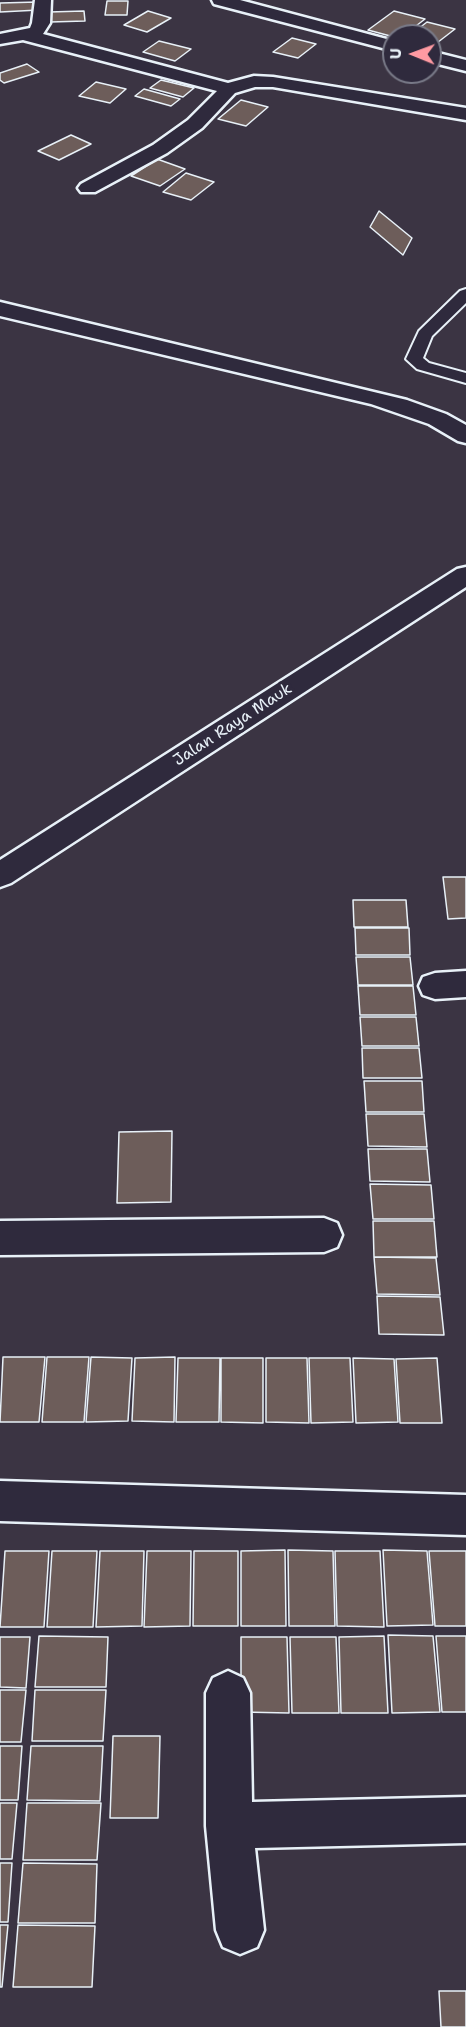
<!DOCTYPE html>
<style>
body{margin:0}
#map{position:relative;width:466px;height:2027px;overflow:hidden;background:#3b3443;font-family:"Shantell Sans",sans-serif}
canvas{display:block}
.north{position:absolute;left:382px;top:24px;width:60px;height:60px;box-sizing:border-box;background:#2f2a3d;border:2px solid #797a88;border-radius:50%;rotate:271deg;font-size:16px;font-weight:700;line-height:24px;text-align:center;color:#e8f1f8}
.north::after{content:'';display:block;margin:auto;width:21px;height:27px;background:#ff9aa2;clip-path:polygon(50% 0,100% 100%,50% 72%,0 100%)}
</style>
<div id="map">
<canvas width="466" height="2027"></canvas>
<div class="north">U</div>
</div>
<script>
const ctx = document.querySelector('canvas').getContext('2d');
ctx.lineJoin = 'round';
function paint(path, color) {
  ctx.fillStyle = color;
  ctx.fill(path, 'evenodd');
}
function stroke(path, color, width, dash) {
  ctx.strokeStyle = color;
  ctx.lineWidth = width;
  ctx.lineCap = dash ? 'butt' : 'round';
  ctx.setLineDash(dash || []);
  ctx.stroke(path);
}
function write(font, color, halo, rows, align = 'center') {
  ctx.font = font + ' "Shantell Sans",sans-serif';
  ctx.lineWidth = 6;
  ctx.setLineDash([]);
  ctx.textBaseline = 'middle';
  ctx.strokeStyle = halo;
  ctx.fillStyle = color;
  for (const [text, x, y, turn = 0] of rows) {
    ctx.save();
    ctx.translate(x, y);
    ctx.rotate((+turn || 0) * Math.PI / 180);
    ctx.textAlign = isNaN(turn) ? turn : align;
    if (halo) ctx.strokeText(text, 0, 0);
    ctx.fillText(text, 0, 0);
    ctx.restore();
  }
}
const building = new Path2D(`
 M107 1H128L127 15H105Z
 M38 2 39 10 0 12V3Z
 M84 11 85 21 50 22 49 12Z
 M148 11 171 18 147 32 124 25Z
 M394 11 425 19 403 36 394 37 368 30Z
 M427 22 455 29 433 46H430V36H409Z
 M292 38 316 44 298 58 273 52Z
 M159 41 191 49 175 61 143 52Z
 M27 64 39 72 4 83 0 80V73Z
 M161 80 194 88 183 97 150 88Z
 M96 82 126 89 110 103 79 96Z
 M144 89 180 99 171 106 135 96Z
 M241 100 268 107 246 126 218 119Z
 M71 135 91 144 59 160 38 151Z
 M157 159 185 169 160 186 131 176Z
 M186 173 214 182 191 200 163 192Z
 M379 211 412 238 403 255 370 227Z
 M443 877H466V918L448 919Z
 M353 900H406L408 927H354Z
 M355 928H409L410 955H356Z
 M356 957H410L413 985H358Z
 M358 986H413L416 1015H360Z
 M360 1017H416L419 1046H362Z
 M362 1048H419L422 1078H363Z
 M364 1081H422L424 1112H366Z
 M366 1114H424L427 1147 368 1146Z
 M172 1131 171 1202 117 1203 119 1132Z
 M368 1149H427L430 1182 370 1181Z
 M370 1184 431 1185 434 1219H373Z
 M373 1221H434L437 1257H374Z
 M374 1257 436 1258 440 1295 377 1294Z
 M377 1296 440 1297 444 1335 379 1334Z
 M3 1357H45L39 1422H0Z
 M47 1357H89L84 1422H42Z
 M91 1357 132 1358 128 1421 86 1422Z
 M175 1357 174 1422 132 1421 135 1358Z
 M178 1358H220L219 1422H176Z
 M221 1358H263V1423L221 1422Z
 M266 1358H307L309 1423 266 1422Z
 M309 1358H350L353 1422 311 1423Z
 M353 1358 394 1359 398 1422 356 1423Z
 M437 1358 442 1423H400L396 1359Z
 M285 1550 286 1626H241V1551Z
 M288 1550 333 1551 335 1626H289Z
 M383 1550 427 1551 433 1625 387 1626Z
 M5 1551H49L44 1627H0Z
 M52 1551H97L93 1627H47Z
 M100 1551H144L142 1626 96 1627Z
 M147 1551H191L190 1626 144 1627Z
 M194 1551H238V1626H193Z
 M335 1551H380L384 1627 337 1626Z
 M429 1551H466V1626H435Z
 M388 1635 433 1636 440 1712 392 1713Z
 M39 1636 108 1637 106 1687H35Z
 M384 1636 388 1713H341L339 1637Z
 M436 1636H466V1712H442Z
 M0 1637H30L26 1688 0 1687Z
 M241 1637H287L289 1713 241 1712Z
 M290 1637H336L339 1713H292Z
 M0 1690H26L21 1742H0Z
 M35 1690H106L103 1741H32Z
 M113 1736H160L158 1818H110Z
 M0 1746H22L18 1800H0Z
 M31 1746H103L100 1801 27 1800Z
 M0 1803H17L12 1859H0Z
 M27 1803H101L97 1860H23Z
 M0 1863H12L8 1922H0Z
 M23 1863 97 1864 95 1923H18Z
 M0 1925H8L2 1987H0Z
 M18 1925 95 1926 92 1987H13Z
 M439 1991H466V2027H441Z`);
paint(building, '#6d5d5a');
stroke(building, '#e8f1f8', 1.5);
const service = new Path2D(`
 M466 289V303L432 336 423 358 429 363 466 373V383L417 369 406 359 419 331 460 291Z`);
const minor = new Path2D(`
 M35 0H51L50 23 43 34 228 83 254 76 273 77 466 108V120L273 87H255L235 93 202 128 167 153 95 192H81L78 188 81 184 153 145 188 120 217 91 23 40 0 44V34L30 28 32 23Z
 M212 0H240L394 41V51L214 4Z
 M430 51 466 60V71L430 62Z
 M0 302 407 400 446 414 466 425V443L458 441 429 424 371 404 0 316Z
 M466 971V997L435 999 423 995 419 986 423 977 435 973Z
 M324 1218 337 1223 342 1235 337 1247 324 1252 0 1255V1221Z
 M0 1481 466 1495V1535L0 1521Z
 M228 1671 243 1678 250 1693 252 1802 466 1797V1843L255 1848 264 1930 257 1947 240 1954 223 1947 216 1930 206 1826V1693L213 1678Z`);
const primary = new Path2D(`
 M466 567V587L11 883 0 887V860L457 569Z`);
stroke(service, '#e8f1f8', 4);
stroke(minor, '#e8f1f8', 5);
stroke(primary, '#e8f1f8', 5);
paint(service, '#2f2a3d');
paint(minor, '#2f2a3d');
paint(primary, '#2f2a3d');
write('16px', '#e8f1f8', '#2f2a3d', [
 ["Jalan Raya Mauk",233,725,-33]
]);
</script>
